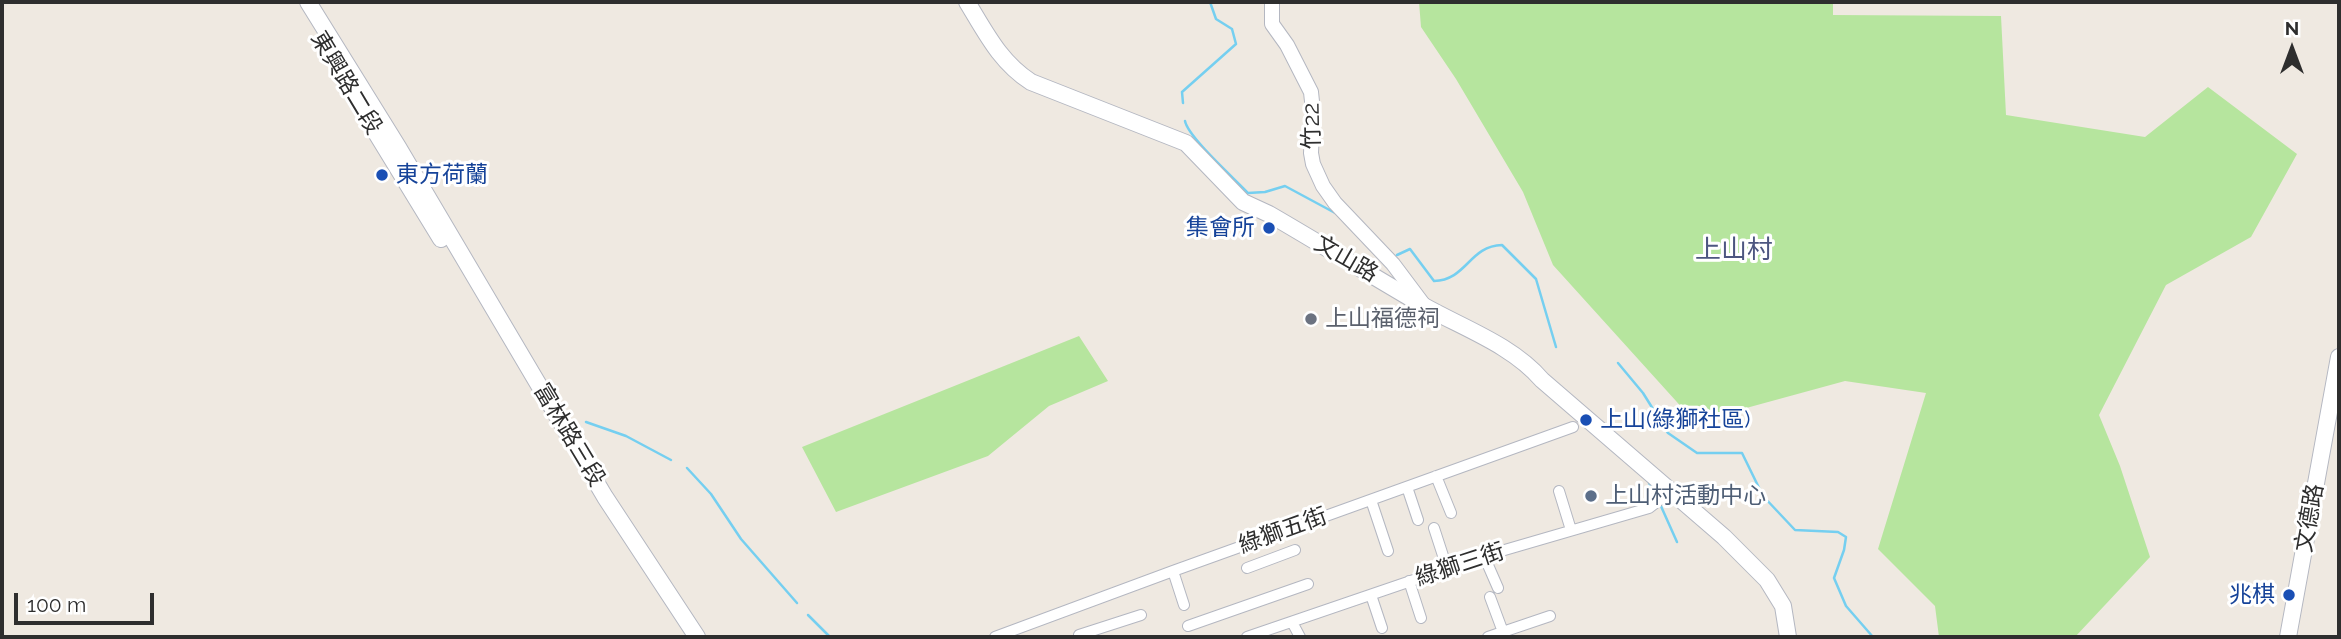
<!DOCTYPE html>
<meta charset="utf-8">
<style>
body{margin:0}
#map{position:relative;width:2341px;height:639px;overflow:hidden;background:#efe9e1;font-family:Raleway,sans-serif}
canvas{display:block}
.frame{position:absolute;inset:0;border:4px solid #2e2e2e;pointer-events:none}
.north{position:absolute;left:2257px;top:14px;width:70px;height:70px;-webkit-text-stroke:5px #fff;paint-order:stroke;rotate:0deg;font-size:19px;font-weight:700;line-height:28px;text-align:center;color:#2e2e2e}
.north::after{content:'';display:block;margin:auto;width:24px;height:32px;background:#2e2e2e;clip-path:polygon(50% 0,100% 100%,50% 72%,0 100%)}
.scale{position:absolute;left:14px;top:593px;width:140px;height:32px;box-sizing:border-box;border:4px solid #2e2e2e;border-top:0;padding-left:9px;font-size:21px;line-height:24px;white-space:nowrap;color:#2e2e2e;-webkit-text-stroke:5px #fff;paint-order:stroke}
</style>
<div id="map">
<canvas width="2341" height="639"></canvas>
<div class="frame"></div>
<div class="north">N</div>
<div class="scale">100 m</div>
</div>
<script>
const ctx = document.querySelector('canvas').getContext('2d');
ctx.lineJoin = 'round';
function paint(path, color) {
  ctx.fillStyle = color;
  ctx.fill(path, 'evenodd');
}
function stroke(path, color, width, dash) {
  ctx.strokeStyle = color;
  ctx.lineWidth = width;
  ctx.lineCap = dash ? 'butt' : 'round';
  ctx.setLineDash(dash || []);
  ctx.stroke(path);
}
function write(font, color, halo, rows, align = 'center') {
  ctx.font = font + ' Raleway,"Noto Sans TC",sans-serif';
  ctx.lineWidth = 6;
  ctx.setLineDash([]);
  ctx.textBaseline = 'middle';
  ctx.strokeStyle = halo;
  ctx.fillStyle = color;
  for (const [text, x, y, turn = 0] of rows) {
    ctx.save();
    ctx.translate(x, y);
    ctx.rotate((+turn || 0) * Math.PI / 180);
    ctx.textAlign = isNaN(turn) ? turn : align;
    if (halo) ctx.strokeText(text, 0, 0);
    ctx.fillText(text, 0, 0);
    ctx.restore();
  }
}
paint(new Path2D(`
 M1419 2H1833V15L2001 16 2006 115 2145 137 2208 87 2297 154 2251 237 2166 285 2099 415 2120 466 2150 557 2075 637H1939L1935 606 1878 549 1926 393 1845 381 1695 422 1553 265 1523 192 1456 79 1421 27Z
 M1079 336 1108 381 1049 406 988 456 836 512 802 447Z`), '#b6e59e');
stroke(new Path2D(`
 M1183 103 1182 92 1236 44 1232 29 1216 19 1210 2
 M1185 121C1188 137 1234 178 1248 193L1265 192 1285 186 1337 214
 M1397 255 1410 249 1434 281C1467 280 1469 246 1502 245L1536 279 1556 347
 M1618 363 1643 393 1668 433 1697 453H1742L1763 496 1795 530 1838 532 1846 537 1844 550 1834 578 1846 606 1873 637
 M586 422 626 436 671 460
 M687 468 711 494 741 539 797 603
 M1649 483 1654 492
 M1660 504 1677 542
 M808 615 830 637`), '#75cff0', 2.5);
const minor = new Path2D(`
 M1436 476 1451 513
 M1407 487 1418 520
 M1559 491 1571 530
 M1371 500 1388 551
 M1434 528 1447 568
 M1484 556 1498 588
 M1247 568 1295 550
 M1173 571 1184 605
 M1409 581 1421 618
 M1371 595 1382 628
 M1490 597 1503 632
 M1292 622 1300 637
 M1188 626 1308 584
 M1079 635 1141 615
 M995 637 1173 571 1573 427
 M1247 637 1484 556 1649 508 1670 492
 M1488 637 1550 616`);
const tertiary = new Path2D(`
 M1272 2V24L1287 45 1311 92 1313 111 1311 153 1313 164 1323 186 1335 203 1393 264 1423 304`);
const secondary = new Path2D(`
 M308 2 398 147 605 497 697 637
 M967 2C986 33 1000 62 1031 82L1186 143 1243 202 1269 214C1321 244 1372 276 1424 306 1463 328 1512 345 1542 380L1724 537 1767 580 1783 606 1788 637
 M345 82 441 239
 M2288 637 2339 357`);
stroke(minor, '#b4b7c1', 12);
stroke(tertiary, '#b4b7c1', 16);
stroke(secondary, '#b4b7c1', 18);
stroke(minor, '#fff', 10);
stroke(tertiary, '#fff', 14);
stroke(secondary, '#fff', 16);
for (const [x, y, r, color] of [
 [382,175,7,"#1a4fb4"],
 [1269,228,7,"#1a4fb4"],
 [1311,319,7,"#6b7280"],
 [1586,420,7,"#1a4fb4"],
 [1591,496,7,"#5c6f8a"],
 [2289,595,7,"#1a4fb4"]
]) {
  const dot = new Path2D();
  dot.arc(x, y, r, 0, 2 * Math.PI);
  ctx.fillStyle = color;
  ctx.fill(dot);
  stroke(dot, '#fff', 2.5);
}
write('23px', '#2e2e2e', '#fff', [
 ["東興路二段",346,83,59],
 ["竹22",1312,126,-91],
 ["文山路",1346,259,30],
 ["富林路三段",569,435,59],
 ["文德路",2310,518,-80],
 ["綠獅五街",1283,531,-20],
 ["綠獅三街",1460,565,-18]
]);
write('23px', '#164399', '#fff', [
 ["東方荷蘭",396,175],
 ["集會所",1255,228,"right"],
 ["上山(綠獅社區)",1600,420],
 ["兆棋",2275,595,"right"]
], 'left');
write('23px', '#5b616d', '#fff', [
 ["上山福德祠",1325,319]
], 'left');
write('23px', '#4e5e75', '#fff', [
 ["上山村活動中心",1605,496]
], 'left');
write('26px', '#4d5680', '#fff', [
 ["上山村",1734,250]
]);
</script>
